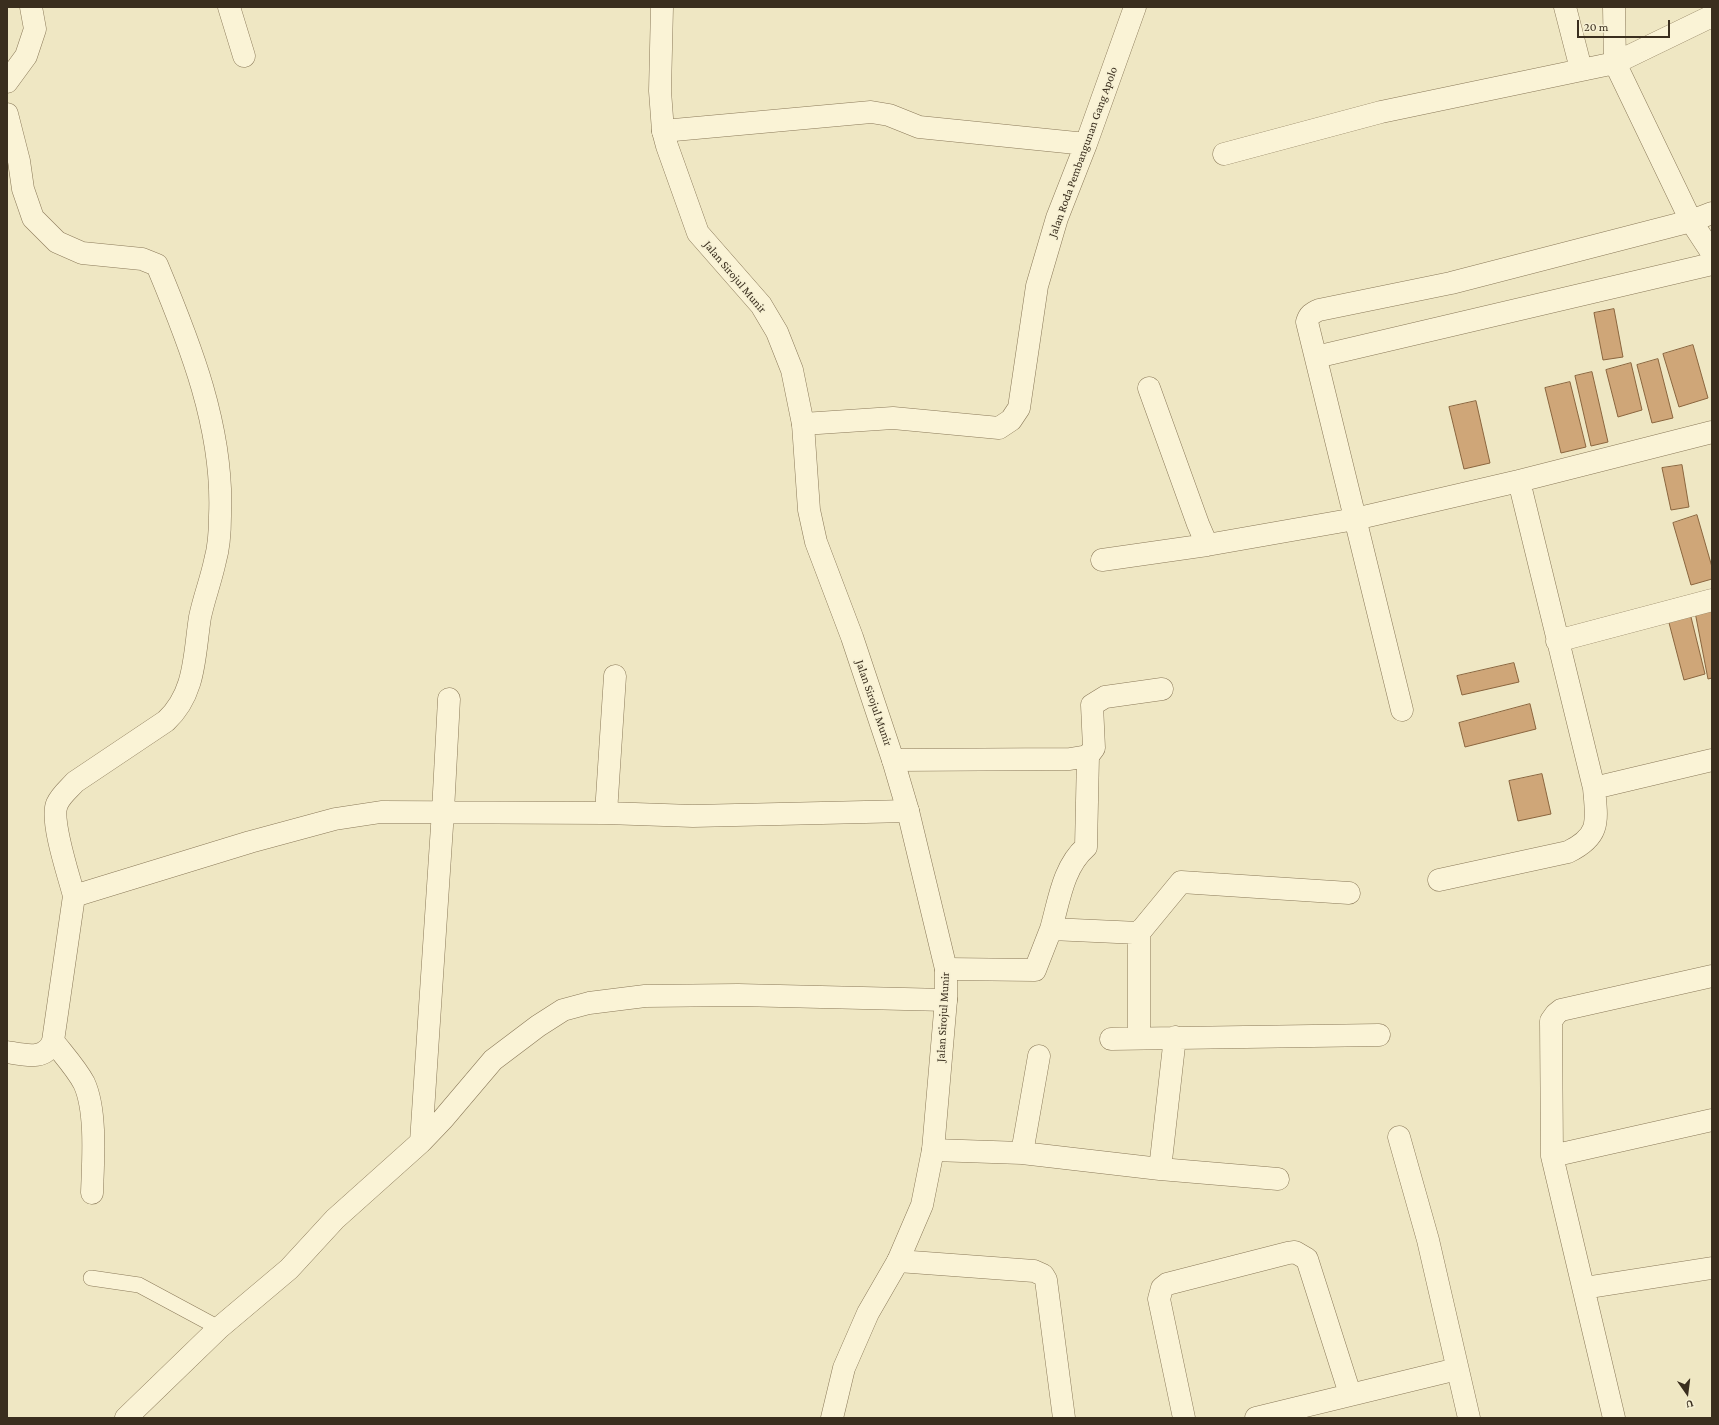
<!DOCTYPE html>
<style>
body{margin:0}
#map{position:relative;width:1719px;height:1425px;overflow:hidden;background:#efe7c3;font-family:"Crimson Pro",serif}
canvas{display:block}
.frame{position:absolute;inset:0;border:8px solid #3a2e1e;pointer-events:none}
.north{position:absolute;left:1667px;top:1373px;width:40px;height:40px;-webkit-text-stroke:3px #f6f0d3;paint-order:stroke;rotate:166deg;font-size:11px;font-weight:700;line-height:16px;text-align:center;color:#3a2e1e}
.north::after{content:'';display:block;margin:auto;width:14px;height:18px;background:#3a2e1e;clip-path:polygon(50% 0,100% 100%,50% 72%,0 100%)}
.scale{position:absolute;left:1577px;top:20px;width:93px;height:18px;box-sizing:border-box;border:2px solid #3a2e1e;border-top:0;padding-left:5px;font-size:12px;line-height:14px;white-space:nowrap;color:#3a2e1e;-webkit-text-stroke:3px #f6f0d3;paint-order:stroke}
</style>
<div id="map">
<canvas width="1719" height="1425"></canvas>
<div class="frame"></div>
<div class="north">U</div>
<div class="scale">20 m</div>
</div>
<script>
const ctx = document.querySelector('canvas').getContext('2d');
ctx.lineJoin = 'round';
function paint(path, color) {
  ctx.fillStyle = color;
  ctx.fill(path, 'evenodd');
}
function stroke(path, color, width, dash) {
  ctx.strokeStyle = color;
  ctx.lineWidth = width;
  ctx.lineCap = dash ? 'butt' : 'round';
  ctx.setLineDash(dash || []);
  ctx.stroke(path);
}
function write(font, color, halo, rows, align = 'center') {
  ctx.font = font + ' "Crimson Pro",serif';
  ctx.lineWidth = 3;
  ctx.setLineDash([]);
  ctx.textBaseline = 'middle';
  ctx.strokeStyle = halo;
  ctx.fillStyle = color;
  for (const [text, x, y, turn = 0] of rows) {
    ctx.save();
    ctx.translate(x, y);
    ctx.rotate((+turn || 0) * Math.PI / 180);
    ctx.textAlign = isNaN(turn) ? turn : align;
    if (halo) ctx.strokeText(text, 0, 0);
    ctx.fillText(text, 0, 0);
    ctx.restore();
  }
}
const building = new Path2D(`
 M1614 309 1623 357 1603 360 1594 313Z
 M1693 345 1708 398 1679 407 1663 354Z
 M1658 359 1673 418 1652 423 1637 365Z
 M1631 363 1642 410 1618 417 1606 370Z
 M1592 372 1608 442 1591 446 1575 376Z
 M1570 382 1586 447 1561 453 1545 388Z
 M1476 401 1490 463 1464 469 1449 407Z
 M1682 465 1689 507 1671 510 1662 468Z
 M1697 515 1712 567V579L1691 585 1673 523Z
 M1712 609V678L1708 679 1695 612Z
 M1690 613 1705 674 1684 680 1668 619Z
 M1514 663 1519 682 1462 695 1457 676Z
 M1530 704 1536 729 1465 747 1459 723Z
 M1542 774 1551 814 1518 821 1509 781Z`);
paint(building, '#cfa678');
stroke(building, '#8a653e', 1);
const service = new Path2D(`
 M91 1278 139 1285 219 1328`);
const minor = new Path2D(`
 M229 7 244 56
 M1565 7 1581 69
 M1614 7 1615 63 1712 16
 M7 82 26 56 35 29 31 7
 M7 114 19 161 23 189 33 218 57 242 82 253 142 259 157 265C190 344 224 429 220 516 220 530 219 547 215 561 211 580 204 598 200 617 194 655 196 693 166 721L75 782C69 789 61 795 57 804 50 821 69 876 74 896
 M663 131 871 112 889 115 919 127 1086 144
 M1224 154 1381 112 1615 63 1691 221 1712 253
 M1316 357 1712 264
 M1149 388 1198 524 1207 545 1355 519 1519 481 1712 432
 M803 424 893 418 999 428 1011 420 1019 408 1037 286 1057 218 1086 144 1135 7
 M1102 560 1207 545
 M1557 641 1712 600
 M1402 710 1307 322C1309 315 1312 313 1319 310L1451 283 1691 221 1712 213
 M893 760 1070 759 1088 756 1094 748 1092 705 1105 697 1162 689
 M1594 788 1712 760
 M606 813 615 676
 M1439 880 1568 852C1601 836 1597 821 1594 788L1519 481
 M1051 929C1059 901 1063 867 1086 847L1088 756
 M946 969 1035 970 1051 929 1139 933 1181 882 1349 893
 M1139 1037V933
 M1111 1039 1379 1035
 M53 1041C63 1054 76 1068 84 1083 97 1111 93 1162 92 1193
 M7 1052C25 1055 46 1061 53 1041L74 896 250 842 335 819 381 812 606 813 693 816 908 811
 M1399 1137 1428 1240 1469 1418
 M421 1142 443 811 449 699
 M933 1150 1022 1153 1160 1169 1278 1179
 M1022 1153 1039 1056
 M1552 1156 1712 1120
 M1160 1169 1175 1037
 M898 1261 1034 1271 1043 1275 1046 1280 1064 1418
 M1584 1288 1712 1268
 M126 1418 219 1328 289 1269 335 1219 421 1142 443 1119 493 1060 538 1026 563 1010 589 1003 645 996 738 995 946 1000
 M1184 1418 1159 1299 1162 1288 1167 1284 1288 1253 1295 1252 1307 1259 1350 1394
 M1256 1418 1457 1369
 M1614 1418 1552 1156 1551 1021 1556 1014 1561 1010 1712 976`);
const tertiary = new Path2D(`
 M662 7 660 91 663 131 667 146 698 233 761 305 777 332 792 370 803 424 809 510 816 542 852 637 893 760 908 811 946 969V1000L933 1150 922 1205 898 1261 868 1313 844 1368 832 1418`);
stroke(service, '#8a7959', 16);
stroke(minor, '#8a7959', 23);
stroke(tertiary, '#8a7959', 23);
stroke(service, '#faf3d6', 15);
stroke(minor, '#faf3d6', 22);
stroke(tertiary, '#faf3d6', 22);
write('12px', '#3a2e1e', '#f6f0d3', [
 ["Jalan Roda Pembangunan Gang Apolo",1083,152,-70],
 ["Jalan Sirojul Munir",735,277,50],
 ["Jalan Sirojul Munir",874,703,71],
 ["Jalan Sirojul Munir",943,1017,-87]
]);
</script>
